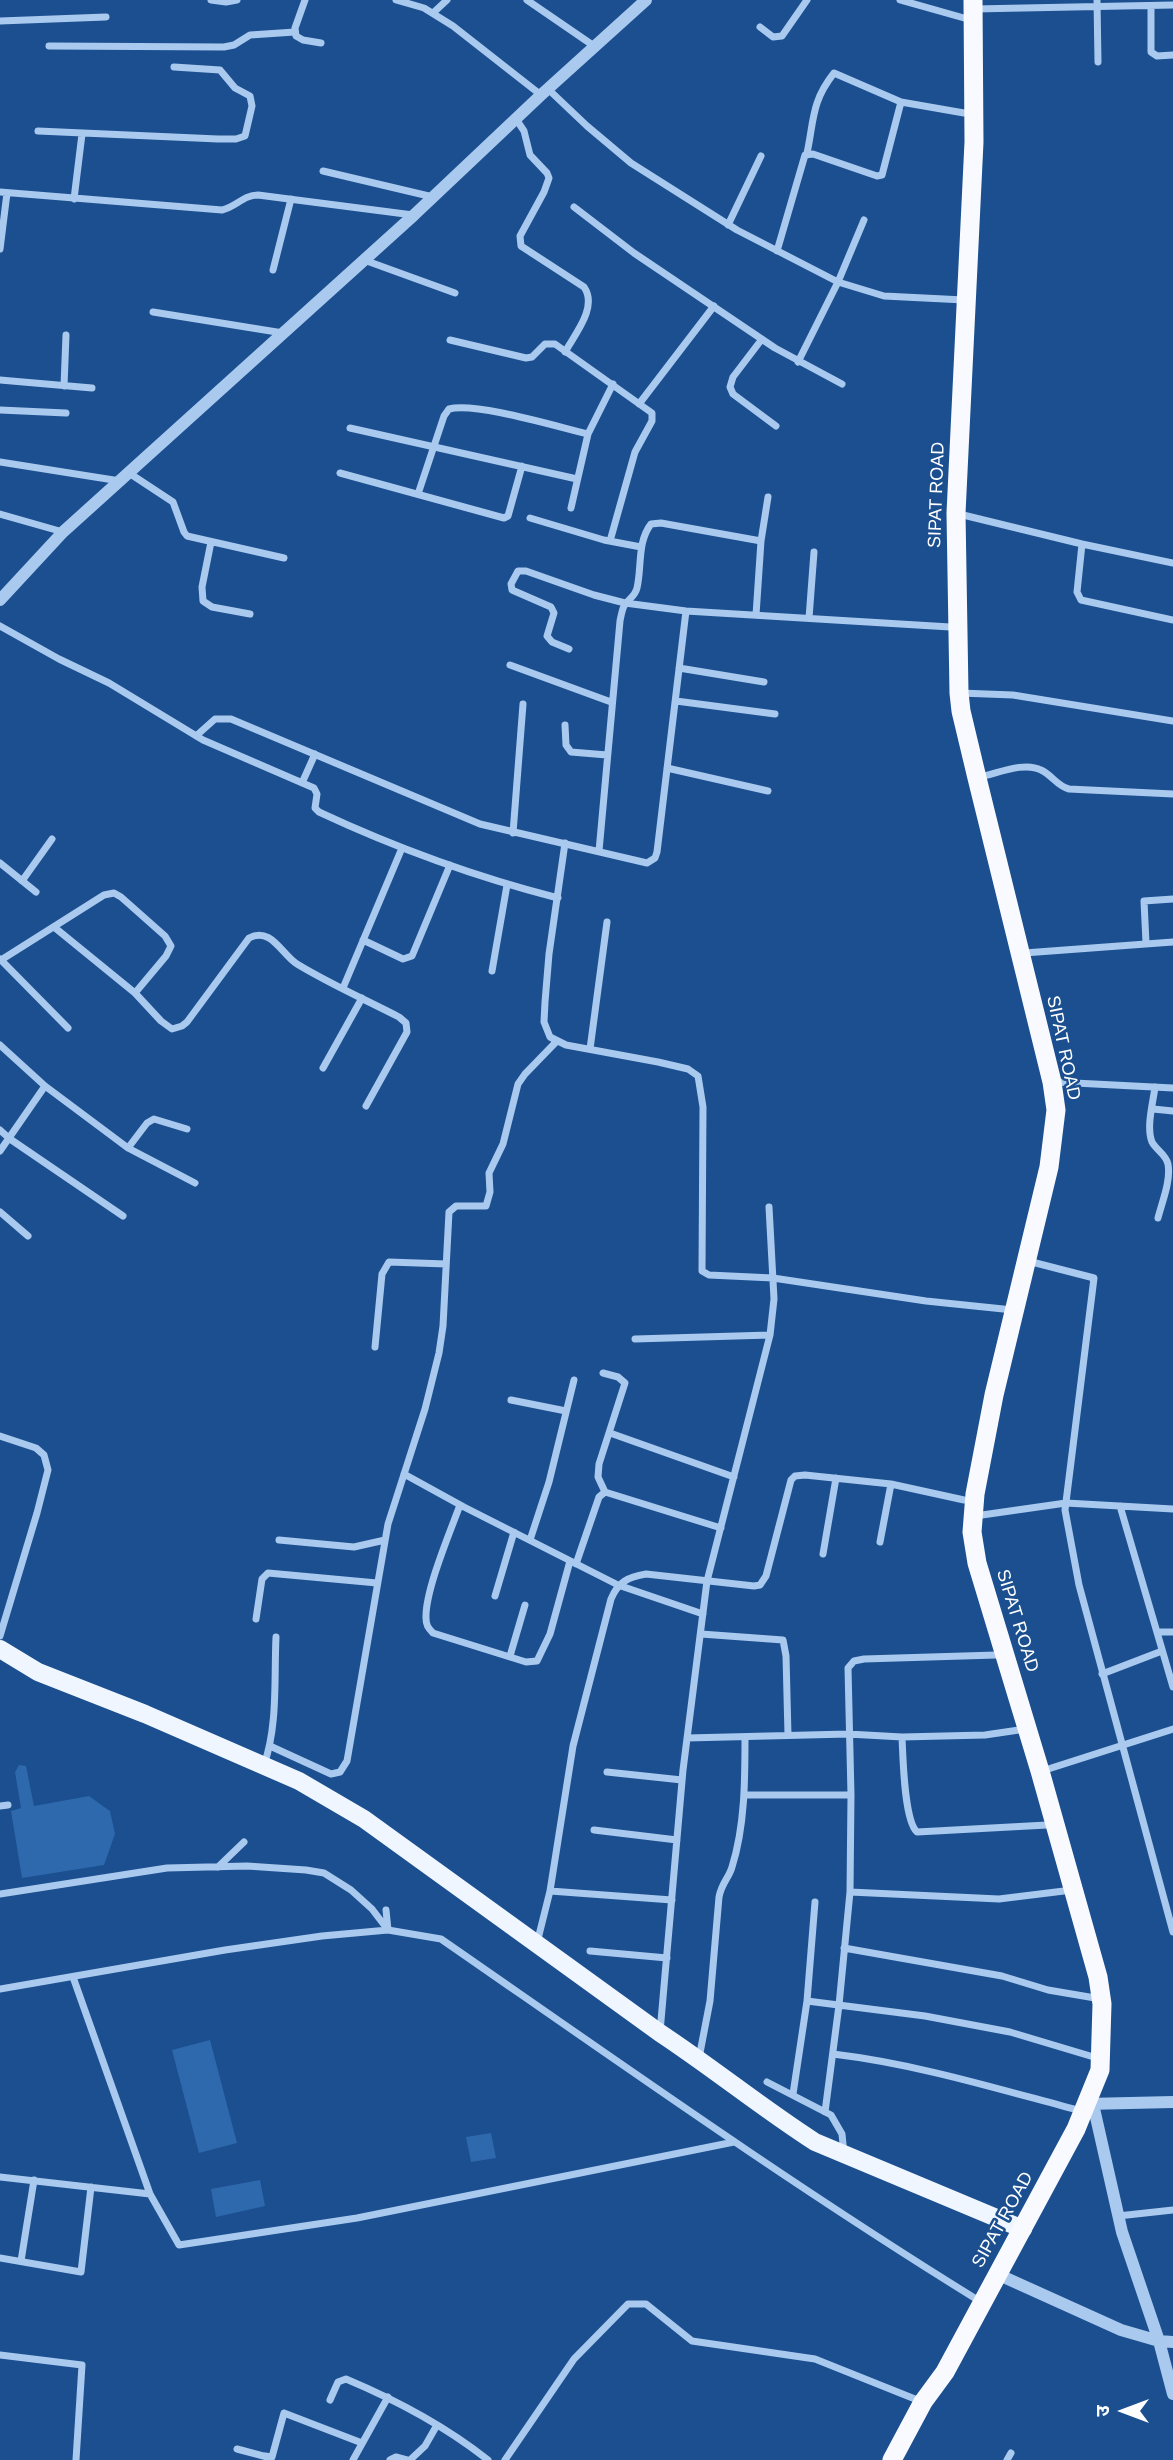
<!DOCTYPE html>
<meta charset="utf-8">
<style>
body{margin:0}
#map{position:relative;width:1173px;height:2460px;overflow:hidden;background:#1b4f8f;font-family:Helvetica,"Noto Sans Devanagari",sans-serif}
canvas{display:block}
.north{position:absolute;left:1089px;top:2376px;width:70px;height:70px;-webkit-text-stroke:5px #1b4f8f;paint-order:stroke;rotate:270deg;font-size:19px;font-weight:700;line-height:28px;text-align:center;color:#fff}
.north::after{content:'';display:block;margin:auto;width:24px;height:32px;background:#fff;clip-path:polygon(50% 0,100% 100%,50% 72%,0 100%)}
</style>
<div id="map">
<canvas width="1173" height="2460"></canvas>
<div class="north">उ</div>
</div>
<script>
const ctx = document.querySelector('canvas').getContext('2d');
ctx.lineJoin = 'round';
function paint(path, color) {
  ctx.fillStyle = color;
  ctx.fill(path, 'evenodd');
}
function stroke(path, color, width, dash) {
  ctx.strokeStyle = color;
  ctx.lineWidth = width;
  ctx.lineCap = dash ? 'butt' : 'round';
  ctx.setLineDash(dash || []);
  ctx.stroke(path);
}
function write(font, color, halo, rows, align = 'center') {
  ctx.font = font + ' Helvetica,sans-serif';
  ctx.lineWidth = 5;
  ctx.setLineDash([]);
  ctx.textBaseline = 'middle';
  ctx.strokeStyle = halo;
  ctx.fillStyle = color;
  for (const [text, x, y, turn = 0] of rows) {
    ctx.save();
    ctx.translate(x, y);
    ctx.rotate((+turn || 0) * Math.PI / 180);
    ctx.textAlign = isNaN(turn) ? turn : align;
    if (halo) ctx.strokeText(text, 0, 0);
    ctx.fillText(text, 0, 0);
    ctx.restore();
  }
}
paint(new Path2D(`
 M19 1765 26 1766 34 1806 89 1796 110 1811 115 1834 104 1865 22 1878 11 1811 21 1808 15 1772Z
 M210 2040 237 2143 199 2153 172 2050Z
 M491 2133 496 2158 471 2162 466 2137Z
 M260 2180 265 2206 216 2217 211 2189Z`), '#2e69ad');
stroke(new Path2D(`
 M211 0 226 2 237 0
 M305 0 295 28 296 36 303 40 321 43
 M396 0 424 8 453 26 541 95
 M527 0 594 46
 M900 0 964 18
 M1097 0 1098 62
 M1151 6V52L1157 56 1173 55
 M974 9 1173 5
 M433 13 447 0
 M0 21 106 17
 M760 27 773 37 782 36 807 0
 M49 46 224 47 234 45 250 35 295 32
 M548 89 587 126 631 163 737 230 838 282 884 296 964 300
 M516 119 524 131 530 155 547 173 549 178 544 192 520 236 521 246 584 287C598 307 575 334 565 352
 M38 131 218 139H236L245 136 252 106 250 96 235 88 220 70 174 67
 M807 153C814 121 811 102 834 73L901 102 964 113
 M323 171 433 197
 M0 192 222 210C236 207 243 195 258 195L413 215
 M74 199 82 134
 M574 207 634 253 775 348 842 384
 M728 225 761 156
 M0 249 7 193
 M777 251 805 155 813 154 877 176 882 175 901 102
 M364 260 455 293
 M273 270 291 199
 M153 312 283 333
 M762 339 733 377 730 387 733 394 776 426
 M450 340 526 358 532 357 545 344H555L652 413V421L635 452 610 541
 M798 362 838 282 864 220
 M0 380 92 388
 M64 386 66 335
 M639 404 714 306
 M0 410 66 413
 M350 428 577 479
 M0 462 120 481
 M129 473 173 502 184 532 187 536 284 558
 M340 473 504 518 508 516 522 466
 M418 494 444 416 449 409C476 402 558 427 588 434
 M571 508 588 434 613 384
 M0 514 63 532
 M959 514 1082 544 1173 563
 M530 518 604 540 641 547
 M211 542 202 587 203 601 212 607 250 614
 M1082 544 1077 592 1081 600 1173 620
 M756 615 761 541 768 497
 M809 618 814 552
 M0 626 59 659 109 683 203 740 314 788 317 794 315 808 319 812C396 848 476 877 558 898
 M569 649 552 642 547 636 554 613 551 607 512 590 511 584 518 571H526L594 595 625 603 686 611 950 627
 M510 665 611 702
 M679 668 764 682
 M960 693 1013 695 1173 721
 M676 701 775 714
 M565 725 566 745 571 752 607 755
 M196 736 215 719H231L480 824 647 863 655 858 657 852 686 611
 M667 768 768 791
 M979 777C996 774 1024 761 1041 770 1052 775 1057 786 1069 789L1173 794
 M302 783 315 754
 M513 833 523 704
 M565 843 549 954 545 1002 544 1022 550 1037 566 1045 658 1062 688 1069 698 1076 703 1107 702 1271 709 1275 773 1278 926 1301 1013 1310
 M599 851 620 621C621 616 622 610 624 606 628 599 635 597 637 588 642 567 637 542 651 524L661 523 761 541
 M0 863 36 892
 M22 881 52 839
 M54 927 135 993 161 1021 172 1029 182 1026 187 1022 249 938C271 926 282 955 297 964 330 984 366 1000 399 1017L406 1023 407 1032 366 1106
 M363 940 403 959 412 956 450 865
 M1146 943 1144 901 1173 899
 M1024 953 1173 942
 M0 959 68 1028
 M1 960 104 895 114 893 121 897 165 936 171 946 166 956 135 993
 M492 971 507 885
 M343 988 402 848
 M0 1045 45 1086 128 1148 195 1183
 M590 1049 607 922
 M323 1068 362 998
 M1055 1082 1173 1088
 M1155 1087C1153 1103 1146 1127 1152 1142 1156 1150 1166 1154 1168 1164 1171 1181 1162 1202 1158 1218
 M1153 1109 1173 1111
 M0 1130 10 1139 123 1216
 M128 1148 147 1123 154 1119 187 1129
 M0 1151 45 1086
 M0 1212 28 1236
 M1028 1261 1094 1278 1065 1510 1079 1585 1173 1932
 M635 1339 770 1335
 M375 1347 382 1274 389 1262 446 1264
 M603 1373 618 1377 625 1383 599 1464 598 1477 605 1492
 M511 1400 566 1411
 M610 1433 734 1477
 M0 1436 36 1448 44 1455 48 1470 37 1513 0 1636
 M404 1474 464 1507 618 1585 703 1614
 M460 1505C450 1532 425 1591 426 1618 426 1625 428 1628 433 1633L526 1662 537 1661 550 1634 570 1561
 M1120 1506 1173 1687
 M975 1516 1066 1503 1173 1509
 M279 1540 354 1547 385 1540
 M530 1540 549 1482 574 1380
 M880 1542 891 1484
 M823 1554 836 1478
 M576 1564 599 1497 605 1492 721 1528
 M495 1596 514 1532
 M256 1619 262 1579 268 1573 377 1583
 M1157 1632H1173
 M701 1634 783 1640 786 1656 788 1735
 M510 1656 525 1605
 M1102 1674 1162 1651
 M902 1737C903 1757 904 1820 917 1832L1047 1825
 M687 1738 848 1734 902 1737 985 1735 1019 1730
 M270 1746 331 1774 340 1772 347 1761 388 1524 425 1409 439 1353 443 1326 449 1212 456 1206H486L490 1192 489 1173 503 1144 518 1084 525 1074 556 1042
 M264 1765C278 1725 274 1679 276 1637
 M1042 1771 1173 1729
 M607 1772 682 1780
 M745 1795H851
 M0 1806 8 1805
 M594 1830 677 1840
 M218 1867 244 1842
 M550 1891 672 1900
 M850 1892 999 1899 1064 1891
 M0 1894 167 1868 247 1866 306 1870 324 1873 351 1890 372 1909 388 1930
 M386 1910 388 1930
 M537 1943 550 1891 573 1746 611 1599C618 1582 628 1577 646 1574L754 1586 760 1585 766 1576 791 1480 795 1476 805 1475 891 1484 964 1500
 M844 1948 1002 1976 1048 1990 1101 1999
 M590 1951 667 1958
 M73 1977 150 2194 179 2245 357 2218 734 2142
 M0 1989 225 1950 322 1936 388 1930 441 1939C620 2063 796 2188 981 2302
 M807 2001 925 2016 1010 2032 1097 2058
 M660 2032 683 1770 707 1581 770 1335 774 1299 769 1207
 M833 2054C917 2064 998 2089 1081 2111
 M699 2058 710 2001 719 1897C722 1882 729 1878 732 1867 745 1826 745 1779 745 1737
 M767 2082 831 2115 842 2134 844 2154
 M793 2094 807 2001 815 1902
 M825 2112 839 2005 850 1892 851 1795 848 1668 854 1661 864 1659 996 1655
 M0 2177 150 2194
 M1118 2216 1173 2210
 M0 2258 81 2272 91 2187
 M21 2261 34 2180
 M0 2355 82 2365 76 2460
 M330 2400 338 2382 346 2379C396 2400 445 2426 488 2460
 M237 2449 267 2457
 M265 2456 272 2457 284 2413 362 2443
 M353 2460 388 2397
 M390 2460 396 2457 407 2460
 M410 2460 425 2446 437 2425
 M505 2460 574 2359 628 2304H646L692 2341 815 2359 920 2401
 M1007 2460 1011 2453`), '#a9c9ee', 7);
stroke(new Path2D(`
 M0 600 63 532 414 215 541 95 646 0
 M1086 2104 1173 2102
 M1093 2104 1122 2232 1159 2341 1173 2394
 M997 2274 1121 2330 1159 2341 1173 2342`), '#a9c9ee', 12);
stroke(new Path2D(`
 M0 1649 38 1672 145 1714 299 1781 364 1819 660 2033C713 2068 762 2108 815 2142L1023 2229`), '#f0f6ff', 18);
stroke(new Path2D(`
 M892 2460 923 2402 945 2372 1076 2129 1100 2070 1102 2004 1098 1977 1040 1771 977 1563 972 1532 975 1494 994 1395 1049 1167 1056 1110 1052 1082 977 778 961 711 959 693 956 513 974 142 973 0`), '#f8faff', 19);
write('18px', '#fff', '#1b4f8f', [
 ["SIPAT ROAD",937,495,-88],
 ["SIPAT ROAD",1063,1048,78],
 ["SIPAT ROAD",1017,1621,73],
 ["SIPAT ROAD",1003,2220,-61]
]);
</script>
